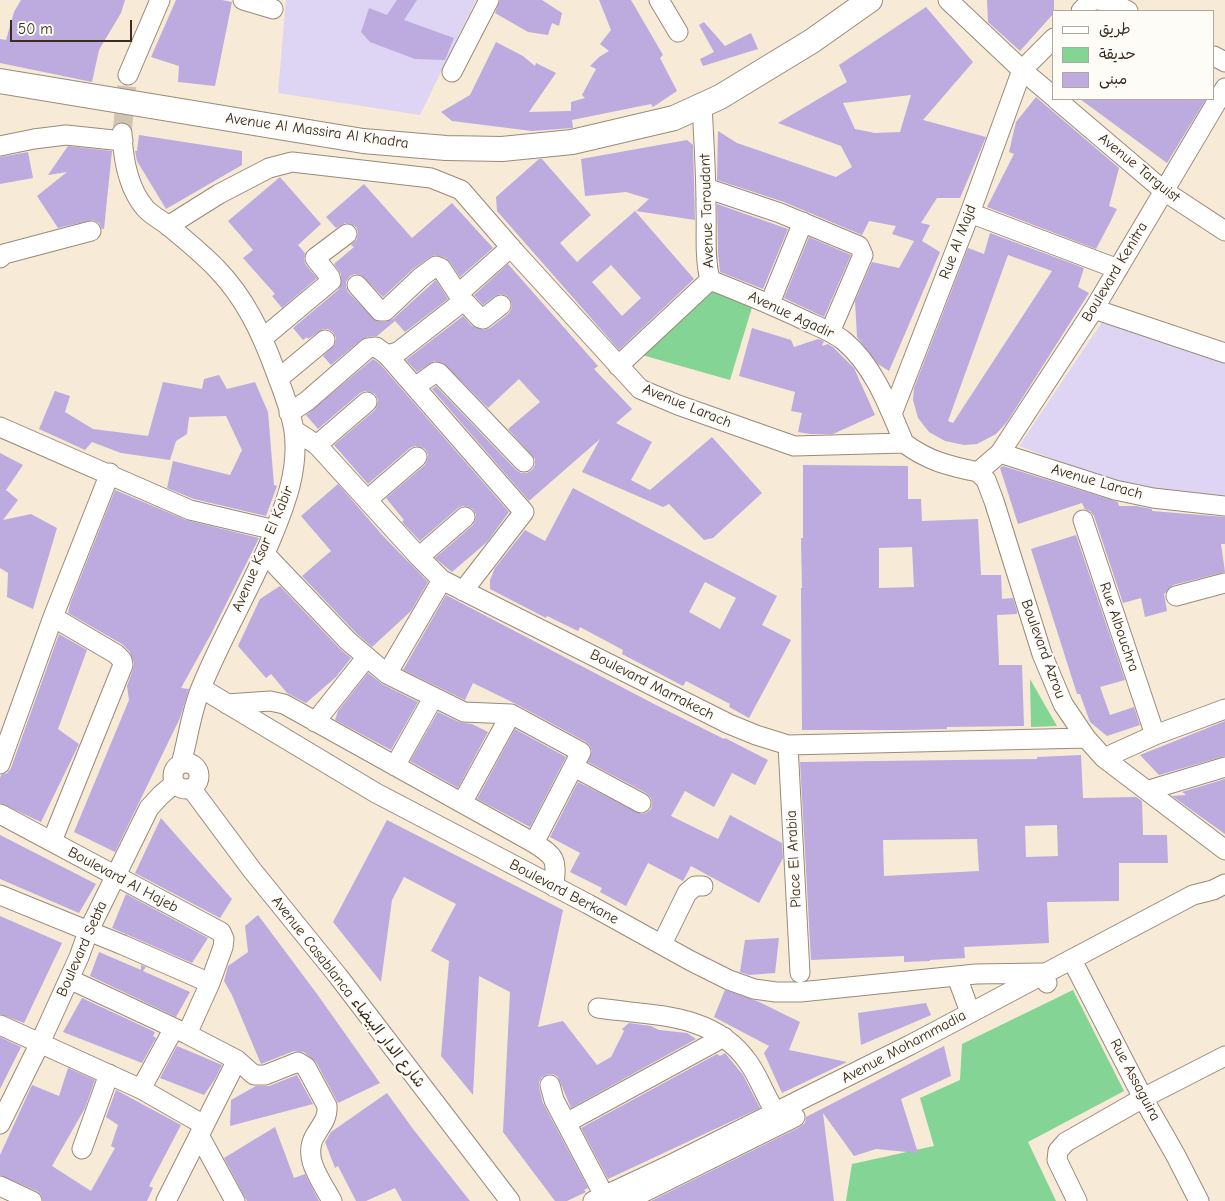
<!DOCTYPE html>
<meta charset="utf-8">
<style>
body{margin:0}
#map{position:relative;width:1225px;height:1201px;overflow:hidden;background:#f7ead6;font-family:"Comic Neue","Playpen Sans Arabic",sans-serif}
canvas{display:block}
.legend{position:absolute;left:1052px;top:10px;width:162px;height:90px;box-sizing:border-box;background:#fdfcf7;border:1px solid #afa8a0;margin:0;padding:6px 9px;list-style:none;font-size:15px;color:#3b2a1e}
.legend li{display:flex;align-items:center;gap:10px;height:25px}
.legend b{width:25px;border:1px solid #afa8a0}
.scale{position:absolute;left:10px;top:20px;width:122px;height:22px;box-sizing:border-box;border:2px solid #3b2a1e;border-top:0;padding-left:6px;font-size:15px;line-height:18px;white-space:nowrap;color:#3b2a1e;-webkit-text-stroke:4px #fdfcf7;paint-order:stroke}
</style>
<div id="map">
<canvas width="1225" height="1201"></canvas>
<ul class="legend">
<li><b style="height:6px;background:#fff"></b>طريق</li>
<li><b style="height:14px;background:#83d495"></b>حديقة</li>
<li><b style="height:14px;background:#bdaadf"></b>مبنى</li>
</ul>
<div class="scale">50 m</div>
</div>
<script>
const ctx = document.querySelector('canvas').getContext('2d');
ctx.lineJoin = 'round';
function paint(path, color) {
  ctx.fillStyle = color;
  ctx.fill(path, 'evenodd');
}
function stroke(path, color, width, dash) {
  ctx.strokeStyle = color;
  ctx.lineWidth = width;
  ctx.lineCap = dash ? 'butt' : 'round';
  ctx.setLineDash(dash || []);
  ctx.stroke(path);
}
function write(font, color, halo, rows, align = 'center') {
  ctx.font = font + ' "Comic Neue","Playpen Sans Arabic",sans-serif';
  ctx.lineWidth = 4.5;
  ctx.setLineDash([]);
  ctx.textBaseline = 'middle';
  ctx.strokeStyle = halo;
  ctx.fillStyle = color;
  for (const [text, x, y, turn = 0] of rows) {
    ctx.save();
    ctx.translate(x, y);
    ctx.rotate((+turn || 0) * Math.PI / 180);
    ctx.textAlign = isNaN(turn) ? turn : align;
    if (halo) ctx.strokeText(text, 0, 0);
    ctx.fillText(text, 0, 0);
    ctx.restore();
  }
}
paint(new Path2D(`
 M286 0H476L420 115 278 93Z
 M1104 319 1225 358V498L1156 489 1117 483 1019 446Z`), '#ded5f5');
paint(new Path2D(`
 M713 288 753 304 730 380 642 355Z
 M1030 679 1057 726 1031 727Z
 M1073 990 1124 1091 1028 1142 1056 1201H846L852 1164 934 1146 920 1098 960 1080 962 1044Z`), '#83d495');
paint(new Path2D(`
 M21 0H125L121 13 99 50 92 82 0 63V39L6 40 14 12Z
 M176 0H222L232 2 215 86 178 82 179 66 151 57Z
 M397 0H417L404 20 454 38 445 60 415 59 370 42 361 32 369 8 387 15Z
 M500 0H542L562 13 559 26 552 23 548 35 528 32 495 13Z
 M599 0H631L663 55 660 58 677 91 653 107 651 104 572 120 573 128 532 131 452 121 441 112 470 95 496 42 523 56 535 66 536 63 556 73 529 112 571 111V102L585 98 582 95 596 69 590 66 599 57 609 51 600 44 611 30Z
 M987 0H1054V13L1020 51 988 22Z
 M926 7 973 62 923 120 986 137 960 198H937L921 223 930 225 922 241 940 252 889 371 878 364 857 337 855 301 872 262 899 268 914 241 892 234 896 226 869 221 862 235 784 202 717 180 718 131 737 143 836 177 852 167 841 146 778 123 847 82 839 65ZM911 95 900 132 875 133 855 129 843 103Z
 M704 22 725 46 751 33 758 49 703 66 700 59 714 52 699 25Z
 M1036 97 1119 168 1109 206 1117 209 1096 249 987 207 1014 154 1009 152 1016 122Z
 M1080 99H1206L1167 163Z
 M139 135 242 151V165L166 209 137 161 135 151H137Z
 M687 140 693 145 695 220 636 211 649 199 626 192 585 196 581 159Z
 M68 146 112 151 104 229H102L99 223 93 220 58 228 37 196 67 172 48 175Z
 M28 152 33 178 0 184V157Z
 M539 159H542L591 215 560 243 577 262 635 211 694 279 619 350 497 211 496 197ZM611 265 641 298 622 316 592 282Z
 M280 177 321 224 298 245 305 253 304 259 306 265 317 278 282 308 272 296 275 294 243 258 253 250 228 221Z
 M364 184 412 238 452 203 493 248 460 277 450 262 446 258 435 255 430 257 413 269 383 297 361 275 355 274 350 276 346 282V287L348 292 376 321 385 322 393 319 436 280 448 299 405 332 395 321 377 336 367 337 361 340 331 365 323 356 335 344 336 338 333 332 328 329H323L308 339 307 337 303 340 293 328 338 290 341 285V274L334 264 354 247 351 245 357 239 358 232 356 227 351 224 345 223 336 228 326 217Z
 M717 204 788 229 763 289 720 272 718 252Z
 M990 233 1084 268 1078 287 1089 293 1007 422 996 434 977 444 964 445 945 441 929 432 918 418 913 400 914 388 968 248 984 254ZM1008 255 1052 271 953 423 948 421Z
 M809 237 851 255 824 317 784 298Z
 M508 264 598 366 594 369 632 409 616 423 652 442 631 480 650 490 712 437 762 493 713 538 704 540 669 504 663 507 582 472 600 439 529 501 432 389 436 386 516 470 521 473H527L532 470 535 465V459L508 429 540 402 519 379 488 408 443 363 434 361 417 372 406 360 463 316 472 326 484 330 490 328 508 314 511 310 512 304 510 299 506 295 500 294 495 296 483 305 474 295Z
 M752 328 791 340 794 347 818 339 824 341 822 346 828 344 833 347 854 368 875 415 833 434H810L798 432 802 413 791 411 795 392 739 376Z
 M373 359 379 363 509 512 487 542 452 572 435 558 473 525 475 521 476 515 473 509 469 507 463 506 458 508 420 541 402 522 404 520 386 498 425 465 427 461 428 455 425 449 421 447 415 446 410 448 368 484 334 445 375 410 377 406 378 400 375 394 371 392 365 391 360 393 318 429 306 415Z
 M219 375 227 389 255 382 268 412 274 485 277 486 266 516 194 499 167 488 173 461 230 475 242 450 226 416 189 417 187 434 176 441 170 460 121 453 92 442 85 450 39 429 55 391 70 396 65 412 93 429 148 436 163 382 202 389 204 379Z
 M0 453 23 465 6 490 18 500 3 520 31 514 57 528 33 609 7 597 8 573 0 568Z
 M803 465 908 466V499H921L922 521 978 519 981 575H1001L1002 599 1013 598 1017 611V614L997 615 999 665H1022L1024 726 947 727V729L905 730H802L801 588H802L801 538H803ZM912 547 914 587 879 588V548Z
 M1003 466 1118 502 1119 506H1136L1152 509V511L1225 517V544H1221L1225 572 1173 585 1164 594 1167 611 1145 617 1141 598 1123 603 1094 516 1090 511 1085 509 1082 503 1018 524 1000 468Z
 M338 484 384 537 428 582 411 611 372 647 356 633 302 576 331 551 301 516Z
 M573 488 777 596 762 625 791 640 749 718 729 707 730 704 686 681 683 686 622 654 623 650 580 627 578 631 547 616 546 618 490 589V580L495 568 525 530 545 541ZM705 582 736 598 720 629 689 612Z
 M115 490 186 520 259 538 211 634 181 688 189 689 180 718 115 852 74 832 129 700 127 686 133 669 134 663 130 652 122 644 68 613 70 604Z
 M1076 535 1125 680 1100 687 1110 715 1134 707 1140 725 1107 736 1090 722 1080 694H1077L1031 549Z
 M280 586 340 649 351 658 336 677 306 703 287 693 271 674 266 678 238 646 260 599Z
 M446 595 654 704 724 739 725 738 768 760 755 785 732 773 714 807 685 791 671 816 718 839 730 815 782 843 783 858 759 903 691 866 683 881 648 863 626 906 600 892 602 888 570 872 580 853 550 837 578 782 641 814 646 813 651 809 652 803 651 798 646 793 588 762 592 751 590 746 586 742 516 704 473 683 465 700 403 670Z
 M59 634 87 650 58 729 79 744 41 822 0 803V778L1 775 7 773 11 768Z
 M368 673 382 684 418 702 391 750 335 720 338 711Z
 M438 712 459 722 472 724 488 732 458 788 410 761Z
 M1225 721V756L1159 775 1140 755Z
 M515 729 566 757 530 827 477 799Z
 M1081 755 1083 798 1136 797 1142 801 1143 835H1167L1168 863H1119V901L1047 902 1049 943 964 947 965 958 930 960V961L904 962V956L811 960 800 762 1037 759V757ZM1057 825 1058 856 1026 857 1025 826ZM977 839 979 871 884 876 883 840Z
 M1225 779V834L1172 796 1186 795 1182 792Z
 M161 818 232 899 220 918 135 873Z
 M387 820 563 910 538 1027 563 1021 597 1065 611 1057 624 1031 622 1029 629 1023 651 1026 659 1030 687 1033 696 1039 571 1108 558 1077 553 1074H548L542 1077 539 1082V1087L543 1103 588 1188 584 1190 586 1192 567 1201H555L503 1132 510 992 479 976 473 1095 441 1056 449 961 431 951 456 904 404 877 392 900 381 982 333 922Z
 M0 835 96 884 79 913 0 879Z
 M126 894 208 938 192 963 112 928Z
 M258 915 317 994 380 1083 338 1103 316 1062 304 1052 294 1051 261 1064 232 995 224 981 228 966 248 952 245 926Z
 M0 916 62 943 24 1023 0 1014Z
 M779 938 775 973 749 975 740 972 745 940Z
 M99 952 141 970V965L146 967 143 971 190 992 176 1017 90 976Z
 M725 990 757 1001 800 1022 789 1050 847 1062 782 1093 764 1053 769 1046 714 1017Z
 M82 998 155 1032 153 1036 156 1038 142 1063 63 1032Z
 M926 1003 931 1015 861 1045 858 1013Z
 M0 1037 21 1047 0 1089Z
 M177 1046 222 1065 215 1079 204 1095 160 1078Z
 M944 1046 951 1076 901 1099 918 1153 876 1149 854 1156 823 1113 834 1201H651L800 1127 805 1123 806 1117Z
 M725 1053 743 1075 760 1108 608 1179 581 1128 717 1054 720 1056Z
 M68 1068 95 1080 85 1108 52 1166 91 1191 115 1148 111 1146 118 1125 106 1117 116 1090 181 1125 149 1186 153 1188 147 1201H43L41 1195 37 1191 0 1175V1155L32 1085 59 1096Z
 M297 1075 313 1104 230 1126 231 1100 256 1086H269Z
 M387 1093 413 1129 470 1201H402L395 1188 366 1201H356L338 1166 335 1168 325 1142 331 1132Z
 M275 1127 294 1178 305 1174 319 1201H247L224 1158Z`), '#bdaadf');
stroke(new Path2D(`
 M122 133 128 75`), '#d1c4b1', 19, [19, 9]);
const minor = new Path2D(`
 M243 0 273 9
 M659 0 678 32
 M948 0 1022 70 1054 97
 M1099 0 1112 3 1128 11
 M1081 11 1091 1 1095 0
 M1214 56 1225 62
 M452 72 489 0
 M128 75 160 0
 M1225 88 1094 309 1000 453 978 472 986 480 994 501 1042 654 1063 704 1086 738 1104 758 1225 850
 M1056 99 1164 191 1225 231
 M122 133C123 158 128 188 145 208 151 215 161 220 169 226 185 240 203 254 217 269 245 298 261 332 275 370 282 389 291 410 294 431 299 469 286 503 272 537 251 588 222 636 201 688 191 712 188 739 181 764
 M0 146 34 139 66 135 123 141
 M706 188 780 213 859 246 863 255 830 332
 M970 213 1118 269
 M168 226 219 194 269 168 292 162 431 178 461 190 514 251 640 389 678 405 794 446 904 443C928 461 949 466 978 472
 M0 258 4 254 91 231
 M710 280C743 293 775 306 806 321 819 327 833 332 844 341 874 366 889 407 904 443
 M357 285 380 311H385L421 277 436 266 441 268 458 294 511 247
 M770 303 803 222
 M1094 309 1225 353
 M263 338 331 281 330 277 315 258 347 234
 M387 355 524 512 463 591
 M618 366 710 280C704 256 707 232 706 207 706 173 704 140 702 106
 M278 379 325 340
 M415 387 436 372 439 373 524 462
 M289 413 307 401 368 348 376 347 387 355 398 352 462 302 466 303 480 318 483 319 501 305
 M892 414 970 213 1022 70 1054 38
 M0 427 190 510 275 530
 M294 430 317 445 419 557 442 580 729 724 756 735 788 745 1086 738
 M317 445 367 402
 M1000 453 1115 490 1153 498 1225 506
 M367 500 417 457
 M1083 520 1155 735
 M265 554 348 641 387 674 464 712 511 714 581 752 534 843
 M419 557 465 517
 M1176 596 1225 583
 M387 674 442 580
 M201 688 376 793 588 904 691 961 729 980 754 989 776 992H800L976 974 1042 973 1047 983
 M227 704 270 701 284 704 534 843C558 858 556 860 554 887
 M315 722 366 658
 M788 745 800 973
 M1104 758 1155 735 1225 709
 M173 776a13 13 0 1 1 26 0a13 13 0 1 1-26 0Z
 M0 764 53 617 110 473
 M395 766 433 698
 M574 767 641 803
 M191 788 252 870 338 976 510 1201
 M1149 790 1225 767
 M462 803 511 714
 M0 814 221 932 224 939 223 947 210 983 187 1034
 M52 841 123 665 122 660 116 654 53 617
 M0 895 123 945 210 983
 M662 944 687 893 695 886H703
 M1072 960 1143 1098 1176 1156 1199 1201
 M957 977 970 1012
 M69 979 187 1034 237 1060 254 1075H265L298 1062 306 1067 327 1106C328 1118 322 1124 316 1134 301 1157 321 1180 332 1201
 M598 1008C652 1016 713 1012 748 1062 762 1081 767 1105 783 1121
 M0 1025 141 1089 204 1125
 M550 1085 554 1100 607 1201
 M141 1089 174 1028
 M566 1123 724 1037
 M0 1124 40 1043 79 957 88 932 149 808 161 795 175 783
 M199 1135 235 1201
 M82 1149 109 1074
 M0 1186 32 1201
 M166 1201 237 1060
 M593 1201 674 1163 910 1045 1193 895 1213 890 1225 884
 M626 1201 795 1117
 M1077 1201 1057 1160 1058 1151 1066 1142 1143 1098 1225 1056`);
const major = new Path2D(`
 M0 81 363 141 446 148 502 149 572 142 674 118 720 97 812 41 870 0`);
stroke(minor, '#998a7a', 21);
stroke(major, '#998a7a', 26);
stroke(minor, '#fff', 19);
stroke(major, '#fff', 24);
write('15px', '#3b2a1e', '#fdfcf7', [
 ["Avenue Al Massira Al Khadra",317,131,8],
 ["Avenue Targuist",1139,168,39],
 ["Avenue Taroudant",707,211,-92],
 ["Rue Al Majd",958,242,-69],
 ["Boulevard Kenitra",1115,272,-59],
 ["Avenue Agadir",791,315,25],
 ["Avenue Larach",687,406,22],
 ["Avenue Larach",1097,482,16],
 ["Avenue Ksar El Kabir",263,549,-67],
 ["Rue Albouchra",1119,627,71],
 ["Boulevard Azrou",1043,649,70],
 ["Boulevard Marrakech",652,685,27],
 ["Place El Arabia",794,859,-93],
 ["Boulevard Al Hajeb",123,880,28],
 ["Boulevard Berkane",564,892,28],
 ["Boulevard Sebta",82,949,-66],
 ["Avenue Casablanca شارع الدار البيضاء",348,992,52],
 ["Avenue Mohammadia",904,1047,-28],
 ["Rue Assaguira",1135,1080,62]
]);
</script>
